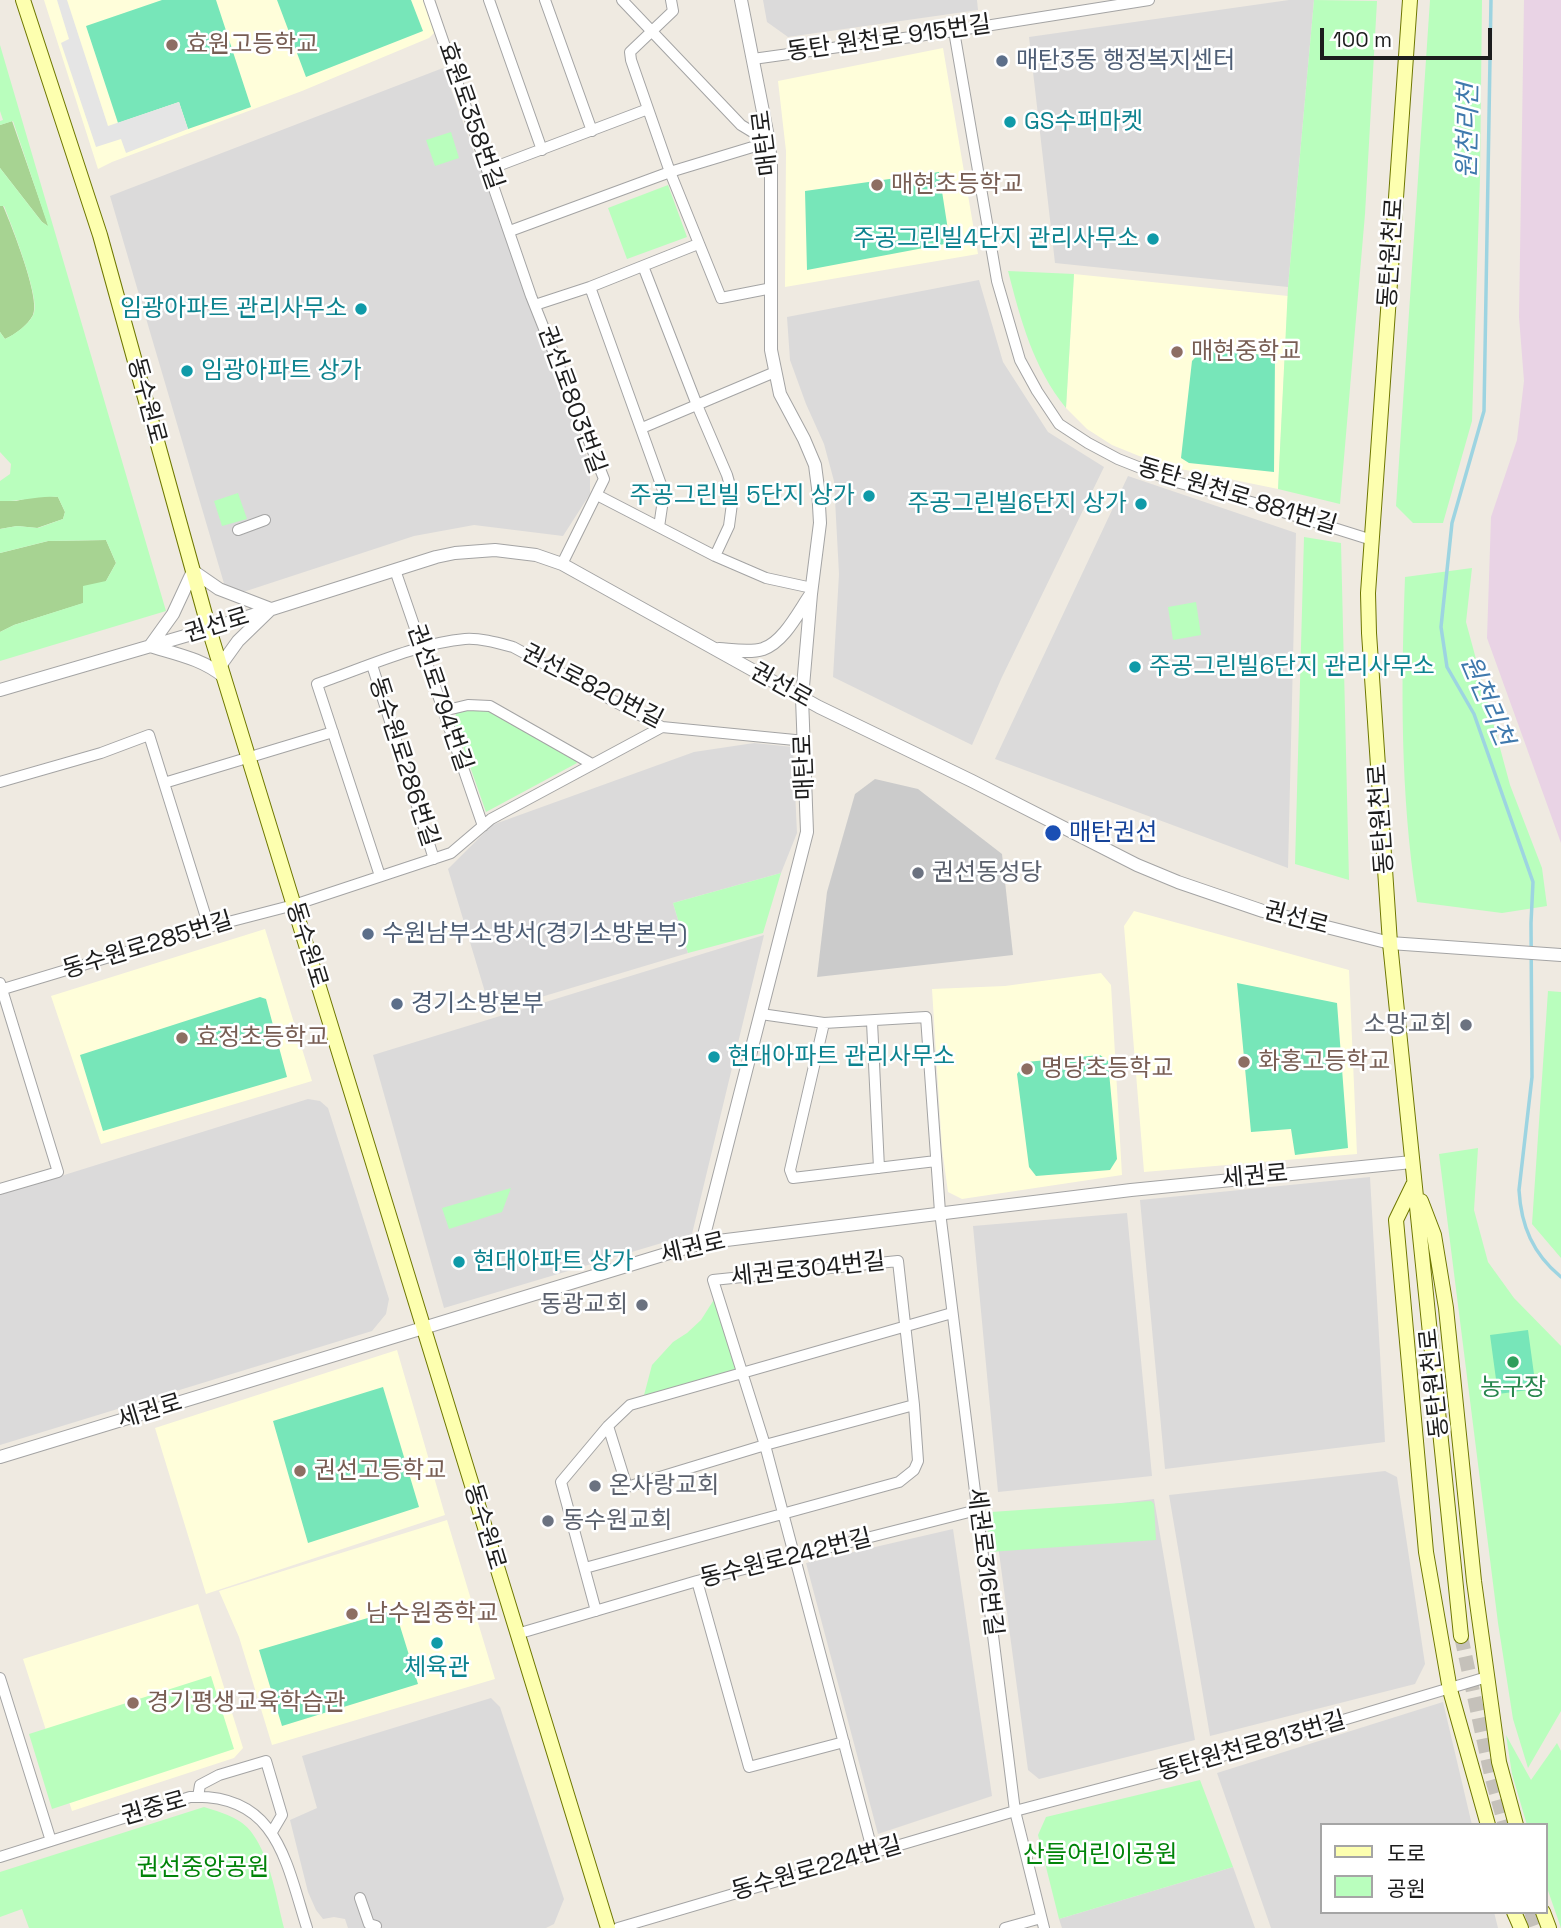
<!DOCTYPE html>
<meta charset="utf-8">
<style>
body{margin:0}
#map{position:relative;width:1561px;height:1928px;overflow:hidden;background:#efeae1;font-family:"Space Grotesk","Noto Sans KR",sans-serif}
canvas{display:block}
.legend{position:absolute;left:1320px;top:1823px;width:228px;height:91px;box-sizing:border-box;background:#fff;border:2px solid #a5a5a5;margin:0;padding:9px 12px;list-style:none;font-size:21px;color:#1d1d1d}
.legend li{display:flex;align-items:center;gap:14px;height:35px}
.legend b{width:35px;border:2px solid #a5a5a5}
.scale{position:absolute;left:1320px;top:28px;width:172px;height:32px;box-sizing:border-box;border:4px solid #1d1d1d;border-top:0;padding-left:9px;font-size:21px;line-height:24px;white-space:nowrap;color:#1d1d1d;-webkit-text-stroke:5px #fff;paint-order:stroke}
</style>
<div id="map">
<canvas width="1561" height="1928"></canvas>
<ul class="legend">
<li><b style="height:9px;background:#fdffaf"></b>도로</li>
<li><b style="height:19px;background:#b9febd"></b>공원</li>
</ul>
<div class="scale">100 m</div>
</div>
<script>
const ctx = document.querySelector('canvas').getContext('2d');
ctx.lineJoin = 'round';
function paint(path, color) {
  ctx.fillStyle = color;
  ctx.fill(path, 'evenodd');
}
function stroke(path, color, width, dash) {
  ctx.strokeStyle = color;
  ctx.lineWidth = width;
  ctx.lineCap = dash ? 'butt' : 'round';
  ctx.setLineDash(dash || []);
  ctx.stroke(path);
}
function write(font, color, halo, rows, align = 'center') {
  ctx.font = font + ' "Space Grotesk","Noto Sans KR",sans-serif';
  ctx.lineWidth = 5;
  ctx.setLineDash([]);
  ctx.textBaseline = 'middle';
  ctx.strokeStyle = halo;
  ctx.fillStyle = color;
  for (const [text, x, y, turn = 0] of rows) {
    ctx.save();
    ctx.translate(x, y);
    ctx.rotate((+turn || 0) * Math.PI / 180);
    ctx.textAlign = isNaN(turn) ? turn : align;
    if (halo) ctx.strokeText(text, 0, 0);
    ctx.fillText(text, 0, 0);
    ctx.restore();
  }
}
paint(new Path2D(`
 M763 0H977L978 10 788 37 767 22Z
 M1289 0H1314L1288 287 1055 263 1029 37Z
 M443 68 590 465V494L563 536 474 525 414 536 228 597 110 196Z
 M979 280 1003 362 1048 432 1104 467 1002 677 972 745 833 677 839 574 834 481 824 444 806 404 790 360 787 317Z
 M1128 476 1296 533 1288 868 995 759Z
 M754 743 793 747 797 833 781 873 673 903 688 953 491 1012 448 869 492 825 694 752Z
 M764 935 692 1234 444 1308 373 1055Z
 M308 1099 320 1101 328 1108 389 1299 386 1314 372 1331 0 1445V1195Z
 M1370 1177 1385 1442 1165 1469 1140 1200Z
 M1127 1213 1152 1476 998 1492 973 1226Z
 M1385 1471 1397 1477 1425 1664 1415 1684 1210 1736 1169 1495Z
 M1154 1499 1195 1740 1039 1779 1028 1770 996 1530 1006 1517Z
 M953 1529 992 1796 878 1834 806 1563Z
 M491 1698 500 1707 564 1899 554 1924 546 1928H348L345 1919 334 1917 323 1919 316 1910 308 1892 290 1820 317 1808 302 1756Z
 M1443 1702 1472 1825H1321V1912H1494L1498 1928H1271L1217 1773Z
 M1233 1867 1255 1928H1062L1059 1919Z`), '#dbdada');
paint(new Path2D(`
 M1524 0H1561V843L1487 638 1491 517 1517 440 1524 381 1519 317Z`), '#e9d3e5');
paint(new Path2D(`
 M44 0H423L435 32 429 38 302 91 112 162 98 169Z
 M943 48 978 254 785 287 786 151 778 81Z
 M1074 274 1288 296 1278 489 1176 468 1144 458 1112 445 1087 429 1066 408Z
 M1134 911 1349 970 1357 1154 1144 1172 1124 926Z
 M265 929 312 1081 101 1144 51 996Z
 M1101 973 1111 985 1122 1175 962 1199 948 1192 942 1149 932 989 1005 986Z
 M397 1350 445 1515 206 1594 155 1428Z
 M447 1520 495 1679 272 1745 239 1637 219 1591Z
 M198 1604 243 1748 234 1758 72 1811 23 1659Z`), '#fffeda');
paint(new Path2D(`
 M875 779 918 789 1002 854 1013 955 817 977 827 892 855 794Z`), '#cbcbcb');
paint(new Path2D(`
 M12 121 49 227 42 222 0 168V125Z
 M0 206H3C11 224 41 299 33 315 27 326 16 334 5 339L0 332Z
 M41 495 58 497 65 512 63 519 37 528 17 526 0 529V501H16Z
 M106 540 116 563 106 581 84 603 14 625 0 632V553L48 541Z`), '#a7d392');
paint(new Path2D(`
 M1314 0 1377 1 1365 214 1340 504 1278 489 1288 287Z
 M1430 0H1482L1480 178 1472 421 1443 523H1413L1396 506Z
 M0 45 166 611 0 661V632L14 625 83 603V586L106 581 116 563 106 540 48 541 0 553V529L17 526 38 528 63 519 65 512 58 497C38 495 20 502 0 501V481L10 474 11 464 0 452V332L5 339C15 334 30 324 34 313 40 297 11 224 4 206H0V168L42 222 48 226 13 121 0 125V121L3 120 0 111Z
 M451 132 459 158 435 166 426 140Z
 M668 185 687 237 627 259 608 208Z
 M1008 271 1074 274 1066 408C1033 367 1021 321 1008 271Z
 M238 493 247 519 222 526 214 501Z
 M1304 537 1341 543 1349 880 1295 864Z
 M1472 568 1466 622 1510 785 1542 868 1547 906 1502 913 1417 902C1400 794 1401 685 1405 577Z
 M1196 602 1201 635 1173 640 1168 607Z
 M485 709 573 757 577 763 486 812 454 721 457 710Z
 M781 873 763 933 688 953 673 903Z
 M1548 991 1561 992V1258L1532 1224Z
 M1478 1148 1474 1210 1488 1262 1514 1298 1561 1346V1711L1528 1768 1513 1719 1498 1623 1439 1154Z
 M511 1188 502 1212 449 1229 442 1208Z
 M715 1298 738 1373 643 1399 652 1365 673 1342 687 1333 701 1320Z
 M1151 1501 1154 1504 1156 1540 990 1552 987 1516 991 1512Z
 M211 1676 234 1749 52 1809 29 1734Z
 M1506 1735 1531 1780 1557 1743 1561 1751V1928L1545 1882V1825H1527L1512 1774Z
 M1200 1780 1233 1867 1059 1919 1038 1835 1046 1817Z
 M204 1807C220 1812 242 1818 252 1833 271 1859 276 1897 284 1928H29L22 1909 0 1917V1872Z`), '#b9febd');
paint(new Path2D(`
 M162 0H216L251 107 188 129 179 102 118 123 86 26Z
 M277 0H411L423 31 306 77Z
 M939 172 950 243 807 270 805 191Z
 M1203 349 1275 356 1274 472 1189 463 1181 458 1192 361Z
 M1237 983 1337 1003 1348 1148 1295 1155 1291 1129 1251 1132Z
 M260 997 266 999 287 1077 103 1131 80 1055Z
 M1100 1055 1108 1061 1117 1159 1110 1170 1036 1176 1029 1167 1017 1074 1026 1062Z
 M1528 1330 1536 1389 1498 1394 1490 1335Z
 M383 1387 419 1507 308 1543 273 1421Z
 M395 1610 418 1684 282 1726 259 1650Z`), '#77e6b9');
paint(new Path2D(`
 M57 0H67L108 126 179 102 188 129 126 153 121 139 96 147 61 43 69 39Z`), '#e5e5e5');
stroke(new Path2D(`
 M1491 0 1484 411 1452 523 1441 627 1447 667 1474 714 1533 882 1531 923 1532 1077 1519 1190C1521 1226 1533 1254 1561 1277`), '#9dd4e1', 3.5);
stroke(new Path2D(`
 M1461 1636 1491 1775 1505 1825
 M1531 1912 1537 1928`), '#c5c1ba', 14, [14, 7]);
const minor = new Path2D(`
 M429 0 531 296 604 479 562 564
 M489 0 542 150
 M545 0 592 131
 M622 0 741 125 769 142
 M671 0 673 11 630 52 631 60 670 172 721 298 772 288
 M954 31 997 281 1020 360 1037 391 1059 424 1088 443 1118 459 1176 482 1251 502 1372 540
 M753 59 954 31 1149 0
 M487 170 648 109
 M510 231 670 172 769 142
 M643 266 697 405 727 475 733 496 729 526 715 556
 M590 287 664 493 659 527
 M535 305 590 287 698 244
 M642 428 775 372
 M597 495 715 556 766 578 812 588
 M238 530 265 520
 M395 570 483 826
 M372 665 434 859
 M443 711 468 705 490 706 592 764
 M0 782 101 753 149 735 209 927
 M164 783 333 732
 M380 876 317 684C361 669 418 643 465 639 481 638 498 643 513 647L662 727 805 741
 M0 983 58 1172 0 1189
 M0 990 209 927 294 905 451 853 491 819 662 727
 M761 1014 824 1023 926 1017 940 1212 1015 1811 1044 1928
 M872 1022 879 1168
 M824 1023 790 1170 793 1178 936 1161
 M608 1426 627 1487 765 1445 914 1405 898 1261 713 1280 765 1445 873 1853
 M585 1568 899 1482 914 1470 918 1461 914 1405
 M697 1581 749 1767 844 1742
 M596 1611 561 1482 608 1426 630 1405 952 1313
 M517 1634 697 1581 977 1510
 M0 1678 51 1841
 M198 1797 200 1785 219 1775 266 1761 282 1815 272 1832
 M0 1857 190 1797C277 1793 286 1862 307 1928
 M360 1898 369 1924 376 1926
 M618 1928 1015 1811 1209 1760 1487 1677
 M1005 1928 1041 1918`);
const tertiary = new Path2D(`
 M719 649C733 650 750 653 763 649 784 642 799 611 811 594
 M220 666 238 641 271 609 219 589 193 571 173 614 150 646C176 654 203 659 224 677
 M0 690 209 629 436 557 455 553 495 550 536 555 562 564 819 707 972 781 1137 865 1178 882 1263 911 1390 943 1561 955
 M702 1243 807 832 802 698 811 594 820 523 818 488 815 465 804 439 780 394 771 350V166L769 142 741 0
 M0 1457 702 1243 1131 1190 1412 1162`);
const secondary = new Path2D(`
 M23 0 100 235 209 629 608 1928
 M1410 0 1368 593 1369 633 1390 943 1461 1636
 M1413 1185 1396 1220 1426 1552 1450 1690 1488 1825
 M1421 1201 1434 1235 1446 1308 1474 1581 1499 1762 1516 1825
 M1514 1912 1521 1928
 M1543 1912 1549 1928`);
stroke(minor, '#a4a4a4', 12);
stroke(tertiary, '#a4a4a4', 14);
stroke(secondary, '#6e7700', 16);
stroke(minor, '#fff', 10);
stroke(tertiary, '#fff', 12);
stroke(secondary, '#fdffaf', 14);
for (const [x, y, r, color] of [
 [172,45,7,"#8d6e63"],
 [1002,61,7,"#5c6f8a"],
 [1010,122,7,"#0f9aa8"],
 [877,185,7,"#8d6e63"],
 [1153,239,7,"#0f9aa8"],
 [361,309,7,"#0f9aa8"],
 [1177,352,7,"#8d6e63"],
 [187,371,7,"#0f9aa8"],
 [869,496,7,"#0f9aa8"],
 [1141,504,7,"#0f9aa8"],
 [1135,667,7,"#0f9aa8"],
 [1053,833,9,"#1a4fb4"],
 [918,873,7,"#6b7280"],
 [368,934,7,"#5c6f8a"],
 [397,1004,7,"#5c6f8a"],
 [1466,1025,7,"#6b7280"],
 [182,1038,7,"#8d6e63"],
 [714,1057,7,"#0f9aa8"],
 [1244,1062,7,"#8d6e63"],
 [1027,1069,7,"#8d6e63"],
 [459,1262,7,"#0f9aa8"],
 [642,1305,7,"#6b7280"],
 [1513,1362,7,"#2e9e5b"],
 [300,1471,7,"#8d6e63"],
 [595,1486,7,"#6b7280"],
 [548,1521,7,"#6b7280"],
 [352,1614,7,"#8d6e63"],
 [437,1643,7,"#0f9aa8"],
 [133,1703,7,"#8d6e63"]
]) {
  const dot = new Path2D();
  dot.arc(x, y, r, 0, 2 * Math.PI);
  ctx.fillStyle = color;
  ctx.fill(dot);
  stroke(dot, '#fff', 2.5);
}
write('24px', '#1d1d1d', '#fff', [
 ["동탄 원천로 915번길",889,39,-8],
 ["효원로358번길",470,116,71],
 ["매탄로",766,143,-97],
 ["동탄원천로",1392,253,-86],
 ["권선로803번길",571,400,70],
 ["동수원로",146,401,75],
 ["동탄 원천로 881번길",1237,497,17],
 ["권선로",217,626,-17],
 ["권선로",781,686,29],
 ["권선로820번길",592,687,27],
 ["권선로794번길",439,698,71],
 ["동수원로286번길",403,762,72],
 ["매탄로",805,767,-92],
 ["동탄원천로",1382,819,-94],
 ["권선로",1296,919,15],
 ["동수원로",306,945,73],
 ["동수원로285번길",148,946,-17],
 ["세권로",1255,1177,-5],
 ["세권로",693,1249,-13],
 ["세권로304번길",808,1270,-6],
 ["동탄원천로",1435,1383,-96],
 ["세권로",150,1412,-17],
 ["동수원로",484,1527,73],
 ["동수원로242번길",786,1559,-14],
 ["세권로316번길",984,1562,83],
 ["동탄원천로813번길",1252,1747,-16],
 ["권중로",154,1809,-16],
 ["동수원로224번길",817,1869,-16]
]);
write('24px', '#785e54', '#fff', [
 ["효원고등학교",186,45],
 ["매현초등학교",891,185],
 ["매현중학교",1191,352],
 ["효정초등학교",196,1038],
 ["화홍고등학교",1258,1062],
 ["명당초등학교",1041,1069],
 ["권선고등학교",314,1471],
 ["남수원중학교",366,1614],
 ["경기평생교육학습관",147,1703]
], 'left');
write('24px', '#4e5e75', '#fff', [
 ["매탄3동 행정복지센터",1016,61],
 ["수원남부소방서(경기소방본부)",382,934],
 ["경기소방본부",411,1004]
], 'left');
write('24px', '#0d838f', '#fff', [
 ["GS수퍼마켓",1024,122],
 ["주공그린빌4단지 관리사무소",1139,239,"right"],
 ["임광아파트 관리사무소",347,309,"right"],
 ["임광아파트 상가",201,371],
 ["주공그린빌 5단지 상가",855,496,"right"],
 ["주공그린빌6단지 상가",1127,504,"right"],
 ["주공그린빌6단지 관리사무소",1149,667],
 ["현대아파트 관리사무소",728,1057],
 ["현대아파트 상가",473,1262],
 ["체육관",437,1668,"center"]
], 'left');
write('24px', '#164399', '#fff', [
 ["매탄권선",1069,833]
], 'left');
write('24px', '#5b616d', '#fff', [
 ["권선동성당",932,873],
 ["소망교회",1452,1025,"right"],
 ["동광교회",628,1305,"right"],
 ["온사랑교회",609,1486],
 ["동수원교회",562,1521]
], 'left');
write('24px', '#27864d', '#fff', [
 ["농구장",1513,1388]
]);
write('24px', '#018409', '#fff', [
 ["산들어린이공원",1100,1855],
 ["권선중앙공원",203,1868]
]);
write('italic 26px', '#3f79ad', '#fff', [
 ["원천리천",1469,131,-89],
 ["원천리천",1486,701,67]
]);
</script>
